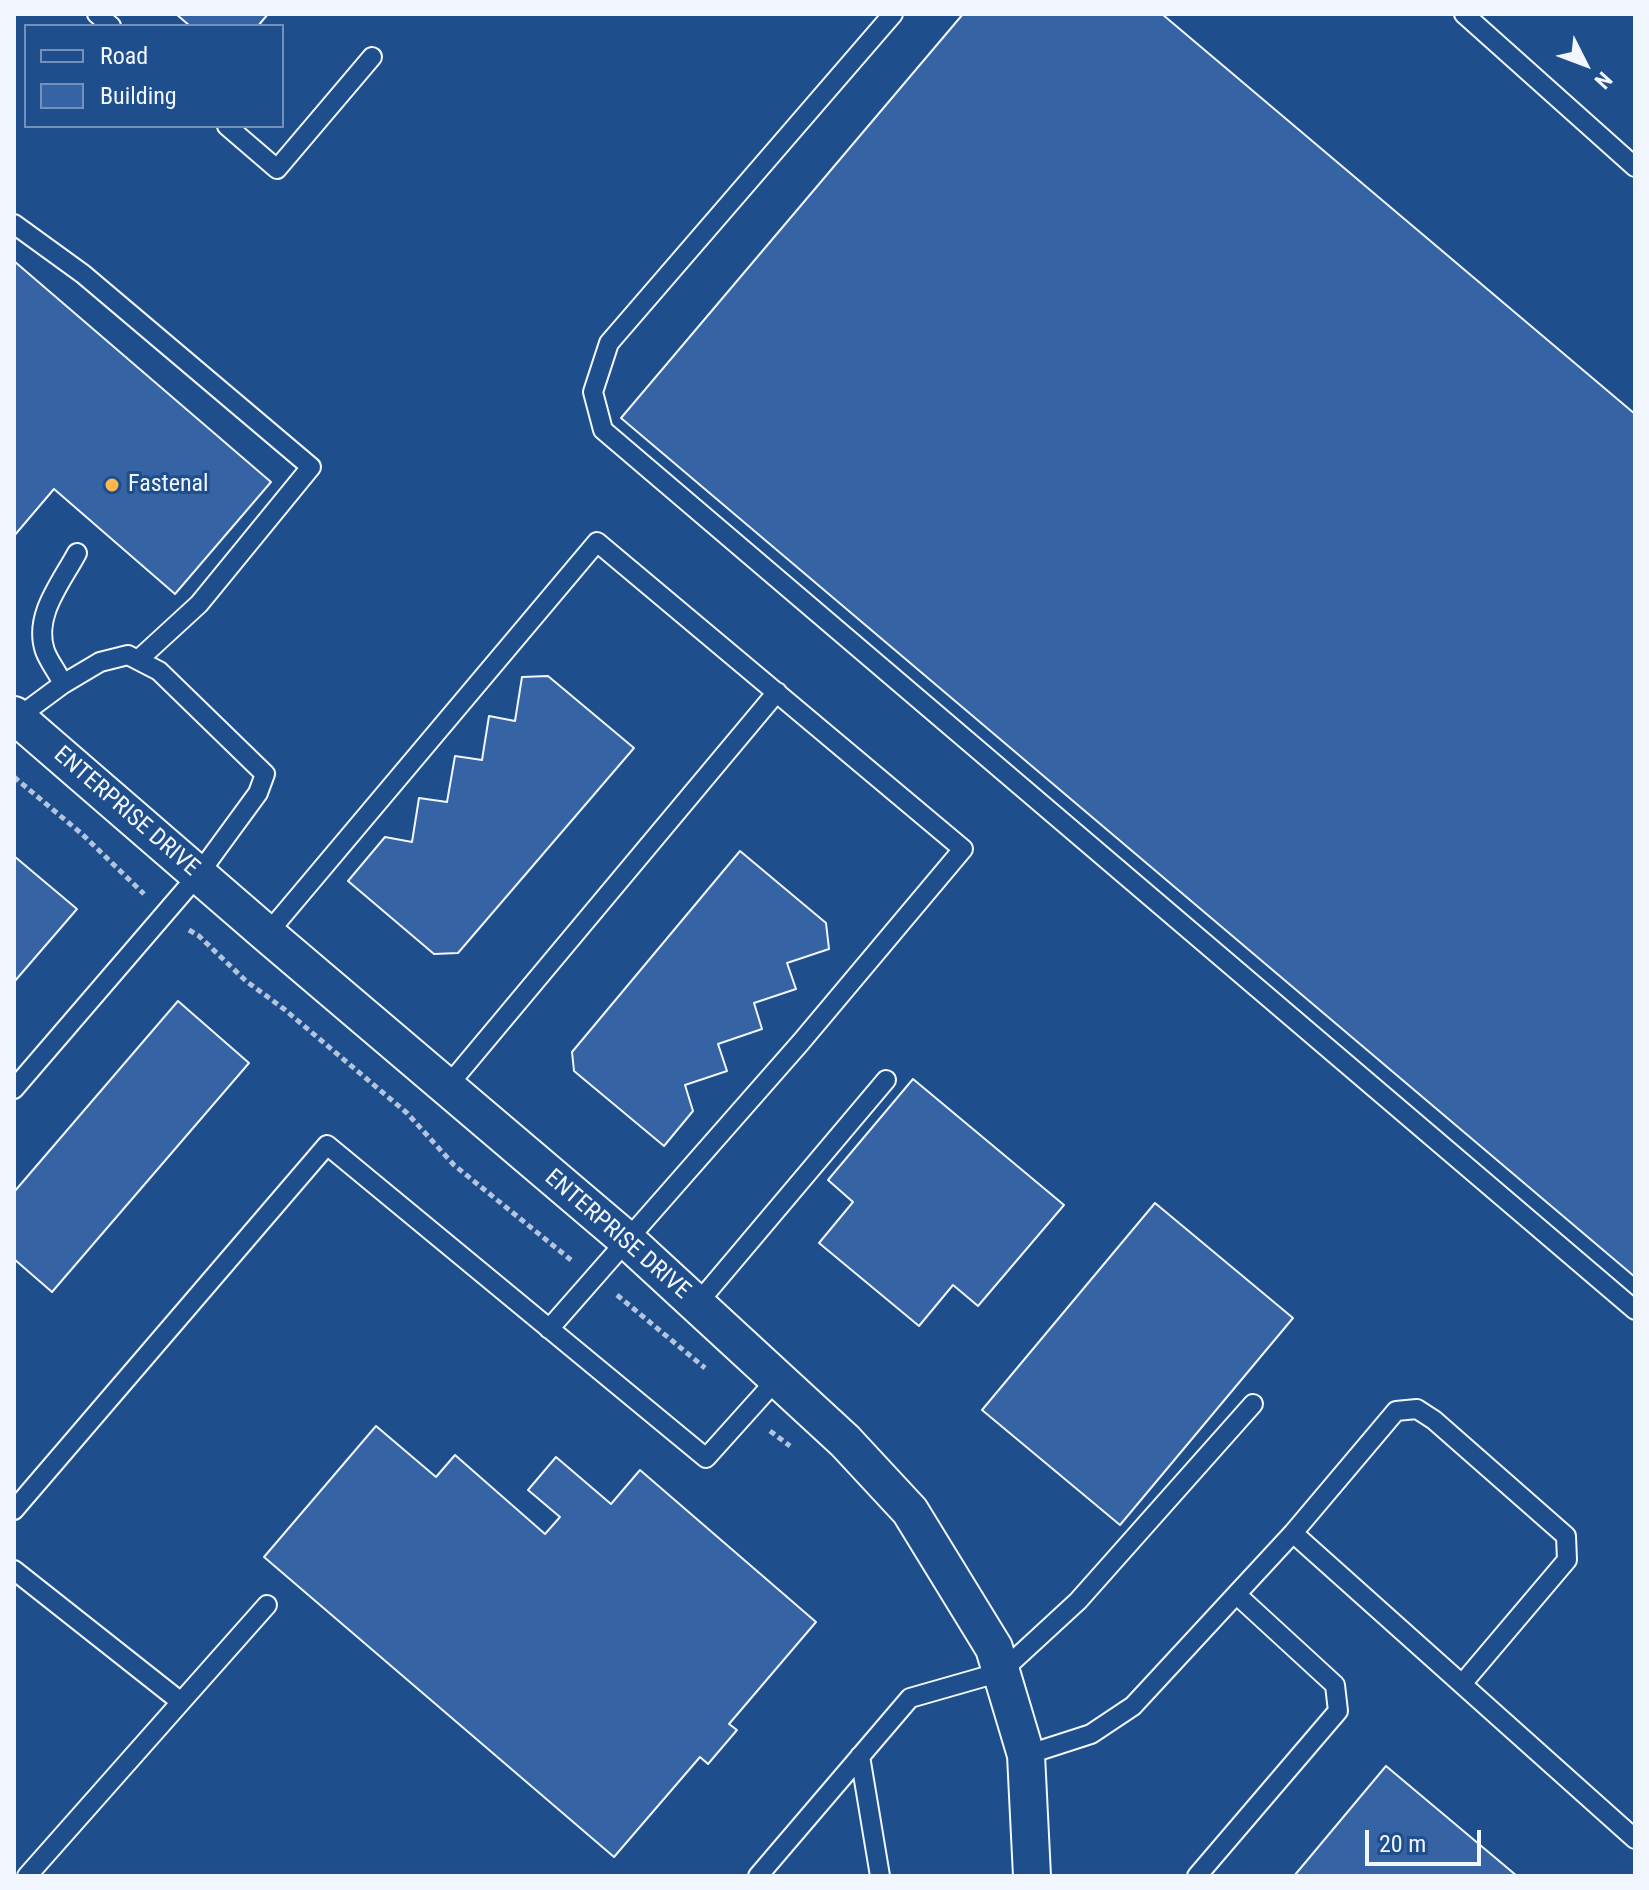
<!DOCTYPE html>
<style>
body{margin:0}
#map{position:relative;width:1649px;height:1890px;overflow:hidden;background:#1f4e8c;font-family:"Roboto Condensed",sans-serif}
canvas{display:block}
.frame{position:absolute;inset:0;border:16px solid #f2f6ff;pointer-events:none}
.legend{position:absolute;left:24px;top:24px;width:260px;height:104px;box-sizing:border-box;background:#1f4e8c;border:2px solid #7391ba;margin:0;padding:10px 14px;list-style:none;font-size:24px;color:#f2f6ff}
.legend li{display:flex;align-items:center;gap:16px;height:40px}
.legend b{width:40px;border:2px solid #7391ba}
.north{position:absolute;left:1545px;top:24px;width:80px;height:80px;-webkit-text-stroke:6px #1f4e8c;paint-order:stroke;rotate:132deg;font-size:22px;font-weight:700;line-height:32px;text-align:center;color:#f2f6ff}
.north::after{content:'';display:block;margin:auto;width:28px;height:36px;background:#f2f6ff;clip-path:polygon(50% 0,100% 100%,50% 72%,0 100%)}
.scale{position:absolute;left:1365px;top:1830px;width:116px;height:36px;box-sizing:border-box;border:4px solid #f2f6ff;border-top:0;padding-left:10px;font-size:24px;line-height:28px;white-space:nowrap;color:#f2f6ff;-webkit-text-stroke:6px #1f4e8c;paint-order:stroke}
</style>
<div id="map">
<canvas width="1649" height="1890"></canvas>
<div class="frame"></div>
<ul class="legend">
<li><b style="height:10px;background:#1f4e8c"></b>Road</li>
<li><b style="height:22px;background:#3563a3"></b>Building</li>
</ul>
<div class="north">N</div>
<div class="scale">20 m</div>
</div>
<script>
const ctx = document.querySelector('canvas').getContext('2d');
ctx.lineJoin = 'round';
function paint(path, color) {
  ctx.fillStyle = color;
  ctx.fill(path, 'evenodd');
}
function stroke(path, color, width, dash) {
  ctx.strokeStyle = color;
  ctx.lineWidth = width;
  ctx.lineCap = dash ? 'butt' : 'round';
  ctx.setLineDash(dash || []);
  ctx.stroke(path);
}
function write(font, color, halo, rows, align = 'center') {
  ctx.font = font + ' "Roboto Condensed",sans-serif';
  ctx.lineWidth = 6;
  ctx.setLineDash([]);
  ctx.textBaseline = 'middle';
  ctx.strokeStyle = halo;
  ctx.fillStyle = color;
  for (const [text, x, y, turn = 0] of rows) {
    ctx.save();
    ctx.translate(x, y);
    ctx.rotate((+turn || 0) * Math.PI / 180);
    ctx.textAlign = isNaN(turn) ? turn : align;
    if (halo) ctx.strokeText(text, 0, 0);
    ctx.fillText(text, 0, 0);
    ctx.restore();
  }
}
const building = new Path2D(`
 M176 14H268L258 26H190Z
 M963 14H1162L1635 414V1277L621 418Z
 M14 261 271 482 175 594 54 489 14 536Z
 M548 676 634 748 458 953 434 954 348 881 385 837 412 842 419 798 447 802 455 756 482 760 489 716 515 721 522 677Z
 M740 851 826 923 829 949 787 963 796 989 754 1003 762 1029 718 1044 727 1071 685 1085 693 1111 664 1146 574 1071 572 1052Z
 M14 856 77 909 14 982Z
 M178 1001 249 1063 52 1292 14 1259V1192Z
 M913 1079 1064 1205 978 1306 953 1285 919 1326 819 1243 853 1202 828 1180Z
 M1155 1203 1293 1318 1120 1525 982 1410Z
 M376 1426 436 1477 455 1455 545 1534 560 1517 528 1490 556 1457 611 1504 640 1470 816 1622 729 1724 737 1730 708 1764 700 1757 614 1857 264 1557Z
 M1386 1766 1517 1876H1294Z`);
paint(building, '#3563a3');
stroke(building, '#f2f6ff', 2);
const service = new Path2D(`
 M97 14 111 26
 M893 14 609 343 593 392 603 430 1635 1310
 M1464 14 1635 167
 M227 126 277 169 372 57
 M14 224 83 274 311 467 199 604 138 660
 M63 684C58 673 49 662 45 651 33 616 61 583 77 553
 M267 934 597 542 963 849 801 1042 549 1329
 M446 1088 777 692
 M14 1089 198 875 258 793 265 774 159 671 128 655 100 662 63 684 17 718
 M697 1304 886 1080
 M14 1510 327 1145 706 1458 777 1379
 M1293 1533 1396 1411 1417 1409 1434 1420 1566 1536 1567 1560 1462 1684
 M14 1570 181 1702 27 1876
 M181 1702 267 1605
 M1026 1755 1091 1734 1133 1706 1293 1533 1635 1839
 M860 1756 880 1876
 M758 1876 910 1698 1001 1672 1078 1601 1253 1404
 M1197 1876 1338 1711 1335 1685 1237 1595`);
const minor = new Path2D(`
 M14 715 267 934 628 1241 845 1441 910 1511 994 1648 1026 1755 1032 1876`);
stroke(service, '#f2f6ff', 22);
stroke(minor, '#f2f6ff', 40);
stroke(new Path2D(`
 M14 777 82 834 144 894
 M189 930 199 936 246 981 284 1009 407 1113 454 1165 571 1260
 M617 1295 705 1368
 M770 1431 790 1446`), '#b3c4dc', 5, [6, 4]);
stroke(service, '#1f4e8c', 18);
stroke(minor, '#1f4e8c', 36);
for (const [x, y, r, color] of [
 [112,485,8,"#ffb74d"]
]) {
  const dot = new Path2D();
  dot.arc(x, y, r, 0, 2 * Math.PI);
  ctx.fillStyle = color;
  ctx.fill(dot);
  stroke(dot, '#1f4e8c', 3);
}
write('24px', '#f2f6ff', '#1f4e8c', [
 ["Fastenal",128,485]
], 'left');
write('24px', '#f2f6ff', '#1f4e8c', [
 ["ENTERPRISE DRIVE",126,812,41],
 ["ENTERPRISE DRIVE",617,1235,41]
]);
</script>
